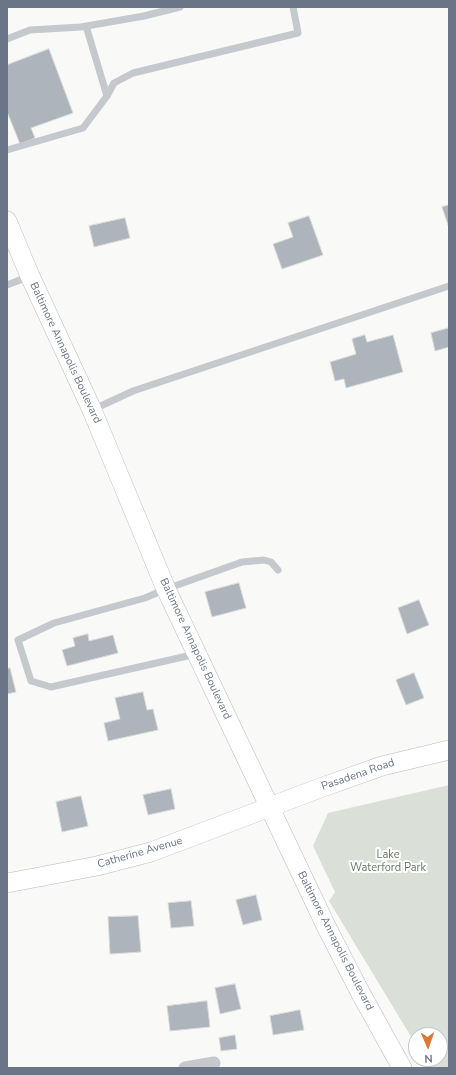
<!DOCTYPE html>
<style>
body{margin:0}
#map{position:relative;width:456px;height:1075px;overflow:hidden;background:#f9f9f7;font-family:"Nunito Sans",sans-serif}
canvas{display:block}
.frame{position:absolute;inset:0;border:8px solid #6a7587;pointer-events:none}
.north{position:absolute;left:408px;top:1027px;width:40px;height:40px;box-sizing:border-box;background:#fff;border:1px solid #c3c8cf;border-radius:50%;rotate:178deg;font-size:11px;font-weight:700;line-height:16px;text-align:center;color:#6a7587}
.north::after{content:'';display:block;margin:auto;width:14px;height:18px;background:#dd7934;clip-path:polygon(50% 0,100% 100%,50% 72%,0 100%)}
</style>
<div id="map">
<canvas width="456" height="1075"></canvas>
<div class="frame"></div>
<div class="north">N</div>
</div>
<script>
const ctx = document.querySelector('canvas').getContext('2d');
ctx.lineJoin = 'round';
function paint(path, color) {
  ctx.fillStyle = color;
  ctx.fill(path, 'evenodd');
}
function stroke(path, color, width, dash) {
  ctx.strokeStyle = color;
  ctx.lineWidth = width;
  ctx.lineCap = dash ? 'butt' : 'round';
  ctx.setLineDash(dash || []);
  ctx.stroke(path);
}
function write(font, color, halo, rows, align = 'center') {
  ctx.font = font + ' "Nunito Sans",sans-serif';
  ctx.lineWidth = 4;
  ctx.setLineDash([]);
  ctx.textBaseline = 'middle';
  ctx.strokeStyle = halo;
  ctx.fillStyle = color;
  for (const [text, x, y, turn = 0] of rows) {
    ctx.save();
    ctx.translate(x, y);
    ctx.rotate((+turn || 0) * Math.PI / 180);
    ctx.textAlign = isNaN(turn) ? turn : align;
    if (halo) ctx.strokeText(text, 0, 0);
    ctx.fillText(text, 0, 0);
    ctx.restore();
  }
}
paint(new Path2D(`
 M449 785V1068H430L424 1059H440V1035H416V1045L329 901 335 892 313 846 328 813Z`), '#dae0d8');
const building = new Path2D(`
 M49 49 73 113 31 128 35 138 20 144 8 114 7 115V65Z
 M449 205V228L442 207Z
 M309 216 323 255 282 269 273 244 293 237 288 223Z
 M125 218 130 238 94 247 89 226Z
 M449 328V347L435 351 431 333Z
 M365 335 367 342 393 335 403 372 346 388 344 379 335 381 330 362 356 354 352 339Z
 M239 583 246 608 212 617 205 592Z
 M419 600 429 625 407 634 398 608Z
 M88 634 89 641 113 635 118 653 67 666 62 650 75 646 73 638Z
 M10 668 16 692 7 694V669Z
 M414 673 424 698 406 705 396 680Z
 M143 692 147 710 153 709 158 730 108 741 104 723 120 719 115 698Z
 M171 789 175 809 148 815 143 795Z
 M81 796 88 826 62 832 56 802Z
 M256 895 262 920 243 925 236 900Z
 M191 901 194 926 171 928 168 903Z
 M138 916 141 952 110 954 108 917Z
 M235 984 241 1009 220 1014 215 988Z
 M207 1001 210 1027 170 1031 167 1006Z
 M300 1010 304 1030 273 1035 270 1016Z
 M235 1035 237 1049 221 1051 219 1038Z`);
paint(building, '#aeb4bb');
stroke(building, '#dbdbd9', 1);
const secondary = new Path2D(`
 M7 221 30 276 92 410 166 589 326 926 360 992 402 1068
 M7 883 97 866 151 852 320 788 382 766 449 750`);
stroke(secondary, '#b8bbc1', 20);
stroke(new Path2D(`
 M86 26 107 96
 M7 39 30 30 81 27 144 16 180 7
 M7 150 83 128 107 96 114 83 133 73 298 33 293 7
 M7 285 30 276
 M92 410 133 391 449 286
 M196 654 51 687 31 681 18 640 54 623 145 598 166 589 242 562 264 560 271 562 278 570`), '#c5c8cc', 7);
stroke(new Path2D(`
 M185 1068 214 1063`), '#c5c8cc', 13);
stroke(secondary, '#fff', 19);
write('11px', '#6a7587', '#fff', [
 ["Baltimore Annapolis Boulevard",65,353,65],
 ["Baltimore Annapolis Boulevard",195,649,65],
 ["Pasadena Road",358,775,-19],
 ["Catherine Avenue",140,853,-16],
 ["Baltimore Annapolis Boulevard",335,941,63]
]);
write('11px', '#657964', '#fff', [
 ["Lake",388,855],
 ["Waterford Park",388,868]
]);
</script>
